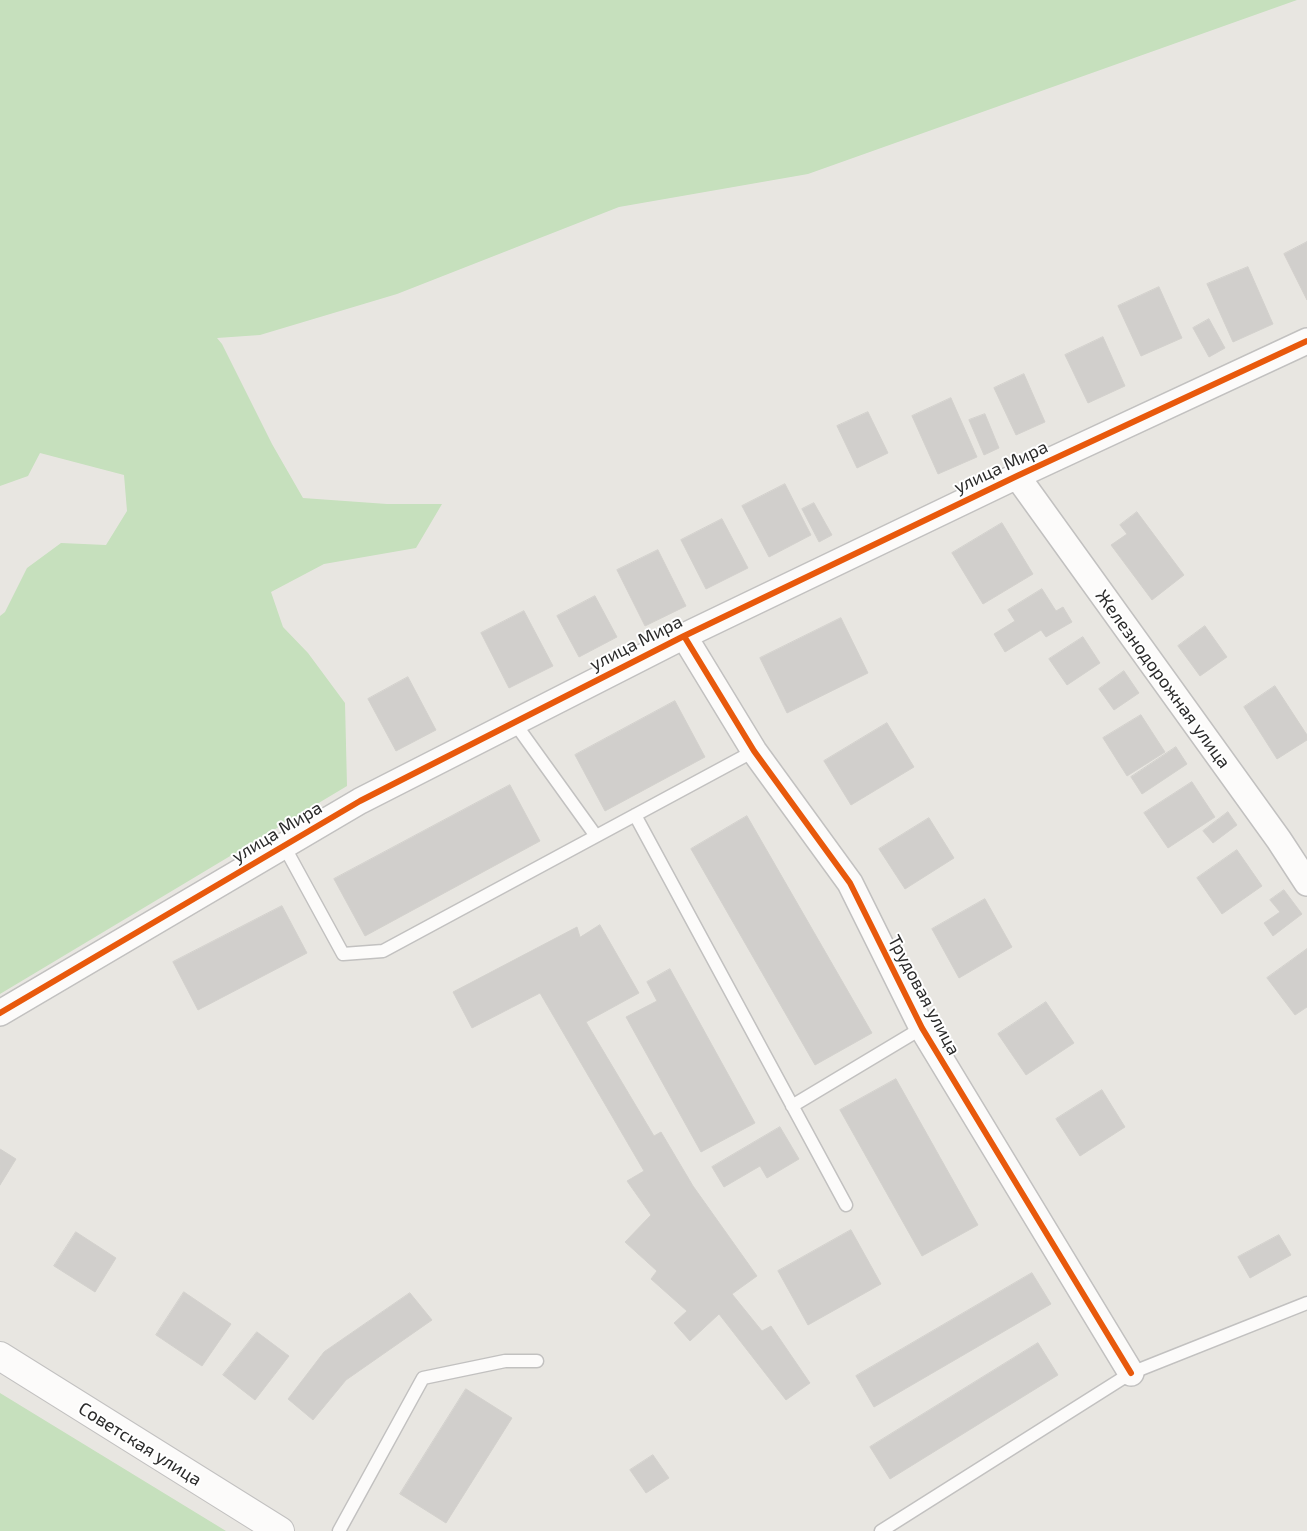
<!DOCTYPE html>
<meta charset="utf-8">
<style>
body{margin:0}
canvas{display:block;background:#e8e6e1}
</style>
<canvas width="1307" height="1531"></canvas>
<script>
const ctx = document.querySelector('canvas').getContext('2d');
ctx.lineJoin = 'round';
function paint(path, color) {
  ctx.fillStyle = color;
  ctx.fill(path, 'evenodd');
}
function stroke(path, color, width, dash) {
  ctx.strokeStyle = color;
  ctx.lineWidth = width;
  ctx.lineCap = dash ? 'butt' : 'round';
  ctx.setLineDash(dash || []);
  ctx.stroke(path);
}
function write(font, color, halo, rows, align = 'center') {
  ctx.font = font + ' "Exo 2",sans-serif';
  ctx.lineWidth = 4;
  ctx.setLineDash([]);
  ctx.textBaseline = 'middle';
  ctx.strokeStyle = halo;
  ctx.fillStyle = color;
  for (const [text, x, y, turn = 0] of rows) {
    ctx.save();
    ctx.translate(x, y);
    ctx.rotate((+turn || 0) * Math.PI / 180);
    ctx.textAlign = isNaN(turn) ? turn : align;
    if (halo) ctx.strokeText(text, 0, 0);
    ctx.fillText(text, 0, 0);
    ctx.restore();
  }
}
paint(new Path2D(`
 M0 0H1297L808 174 619 207 397 294 260 335 217 338 222 344 272 444 303 498 387 504H442L416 548 324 564 271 592 283 627 308 653 345 703 347 786 0 994V616L5 612 27 568 61 543 106 545 127 511 124 475 40 453 28 476 0 486Z
 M0 1393 226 1531H0Z`), '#c6e0bd');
const building = new Path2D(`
 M1307 242V300L1284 254Z
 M1248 267 1273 324 1233 342 1207 284Z
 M1159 287 1182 338 1141 356 1118 306Z
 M1209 319 1225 348 1209 357 1193 328Z
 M1103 337 1125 386 1088 403 1065 355Z
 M1024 374 1045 422 1016 435 994 388Z
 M951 398 977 457 938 474 912 416Z
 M868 412 888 453 857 468 837 426Z
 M985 414 999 448 984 455 969 420Z
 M785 484 811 535 769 557 742 506Z
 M814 503 832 535 819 542 802 509Z
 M1137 512 1184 575 1152 600 1111 545 1127 534 1120 525Z
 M722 519 748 568 706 589 681 540Z
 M1002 523 1033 574 983 604 952 553Z
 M658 550 686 606 645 626 617 570Z
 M1042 589 1056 611 1063 607 1072 622 1046 637 1041 630 1005 652 994 634 1015 621 1008 610Z
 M595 596 617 637 579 657 557 616Z
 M524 611 553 666 509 688 481 633Z
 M841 618 868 673 787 713 760 658Z
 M1205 626 1227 657 1200 676 1178 646Z
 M1083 637 1100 663 1067 685 1049 659Z
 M1124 671 1139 693 1114 710 1099 689Z
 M408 677 436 730 396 751 368 699Z
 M1275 686 1307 735V740L1277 759 1244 707Z
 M675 701 705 757 605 811 575 755Z
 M1141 715 1165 752 1127 776 1103 738Z
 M887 723 914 767 851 805 824 761Z
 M1176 747 1187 764 1142 794 1131 777Z
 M1192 782 1215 817 1168 848 1144 813Z
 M510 785 540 841 365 936 334 879Z
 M1228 812 1237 825 1213 843 1203 831Z
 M747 816 872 1033 815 1065 691 849Z
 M929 818 954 858 905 889 879 849Z
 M1237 850 1262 886 1222 914 1197 878Z
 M1284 890 1302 914 1273 936 1264 923 1280 912 1270 900Z
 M985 899 1012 947 959 978 932 929Z
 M282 906 307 953 198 1010 173 962Z
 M600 925 639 993 586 1022 654 1136 661 1132 693 1186 757 1276 732 1294 762 1331 771 1326 810 1383 786 1400 719 1314 690 1341 674 1323 687 1311 651 1279 657 1271 625 1242 651 1215 627 1181 644 1171 540 993 472 1028 453 992 577 927 580 937Z
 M1307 949V1007L1295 1015 1267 978Z
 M670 969 755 1123 701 1152 626 1017 657 1001 647 982Z
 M1046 1002 1074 1043 1026 1075 998 1034Z
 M896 1079 978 1225 922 1256 840 1110Z
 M1102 1090 1125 1127 1080 1156 1056 1119Z
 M780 1127 799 1159 767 1178 760 1166 724 1187 712 1167Z
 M0 1149 16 1159 0 1185Z
 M851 1230 881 1284 808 1325 778 1271Z
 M76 1232 116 1258 95 1292 54 1266Z
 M1279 1235 1291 1255 1250 1278 1238 1257Z
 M1032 1273 1051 1304 874 1407 856 1376Z
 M184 1292 231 1324 202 1366 156 1335Z
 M410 1293 432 1320 346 1380 313 1420 288 1399 324 1352Z
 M257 1332 289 1356 255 1400 223 1375Z
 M1038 1343 1058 1375 890 1479 870 1447Z
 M466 1389 512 1418 446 1523 400 1494Z
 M653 1455 669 1478 646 1493 630 1470Z`);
paint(building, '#d1cfcc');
stroke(building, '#d3d1cd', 1);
const lane = new Path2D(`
 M514 722 596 836
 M635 815 846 1205
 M284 846 343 954 383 951 754 751
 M792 1106 922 1028
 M339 1531 423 1378 505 1361H537
 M881 1531 1131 1373 1307 1303`);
const street = new Path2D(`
 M1017 476 1279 840 1307 883
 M684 636 754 751 850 883 922 1028 1131 1373
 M0 1013 360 801 684 636 1017 476 1307 341`);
const secondary = new Path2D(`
 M0 1356 280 1531`);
stroke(lane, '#c2c1c0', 15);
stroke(street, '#c2c1c0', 28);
stroke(secondary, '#c2c1c0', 30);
stroke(lane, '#fcfbfa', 12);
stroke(street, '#fcfbfa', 25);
stroke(secondary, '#fcfbfa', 28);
stroke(new Path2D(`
 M684 636 754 751 850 883 922 1028 1131 1373
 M0 1013 360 801 684 636 1017 476 1307 341`), '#e8590c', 6);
write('18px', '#2a2a2a', '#fff', [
 ["улица Мира",1001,467,-25],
 ["улица Мира",636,643,-27],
 ["Железнодорожная улица",1163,679,54],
 ["улица Мира",277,832,-31],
 ["Трудовая улица",924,995,62],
 ["Советская улица",140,1444,32]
]);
</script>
